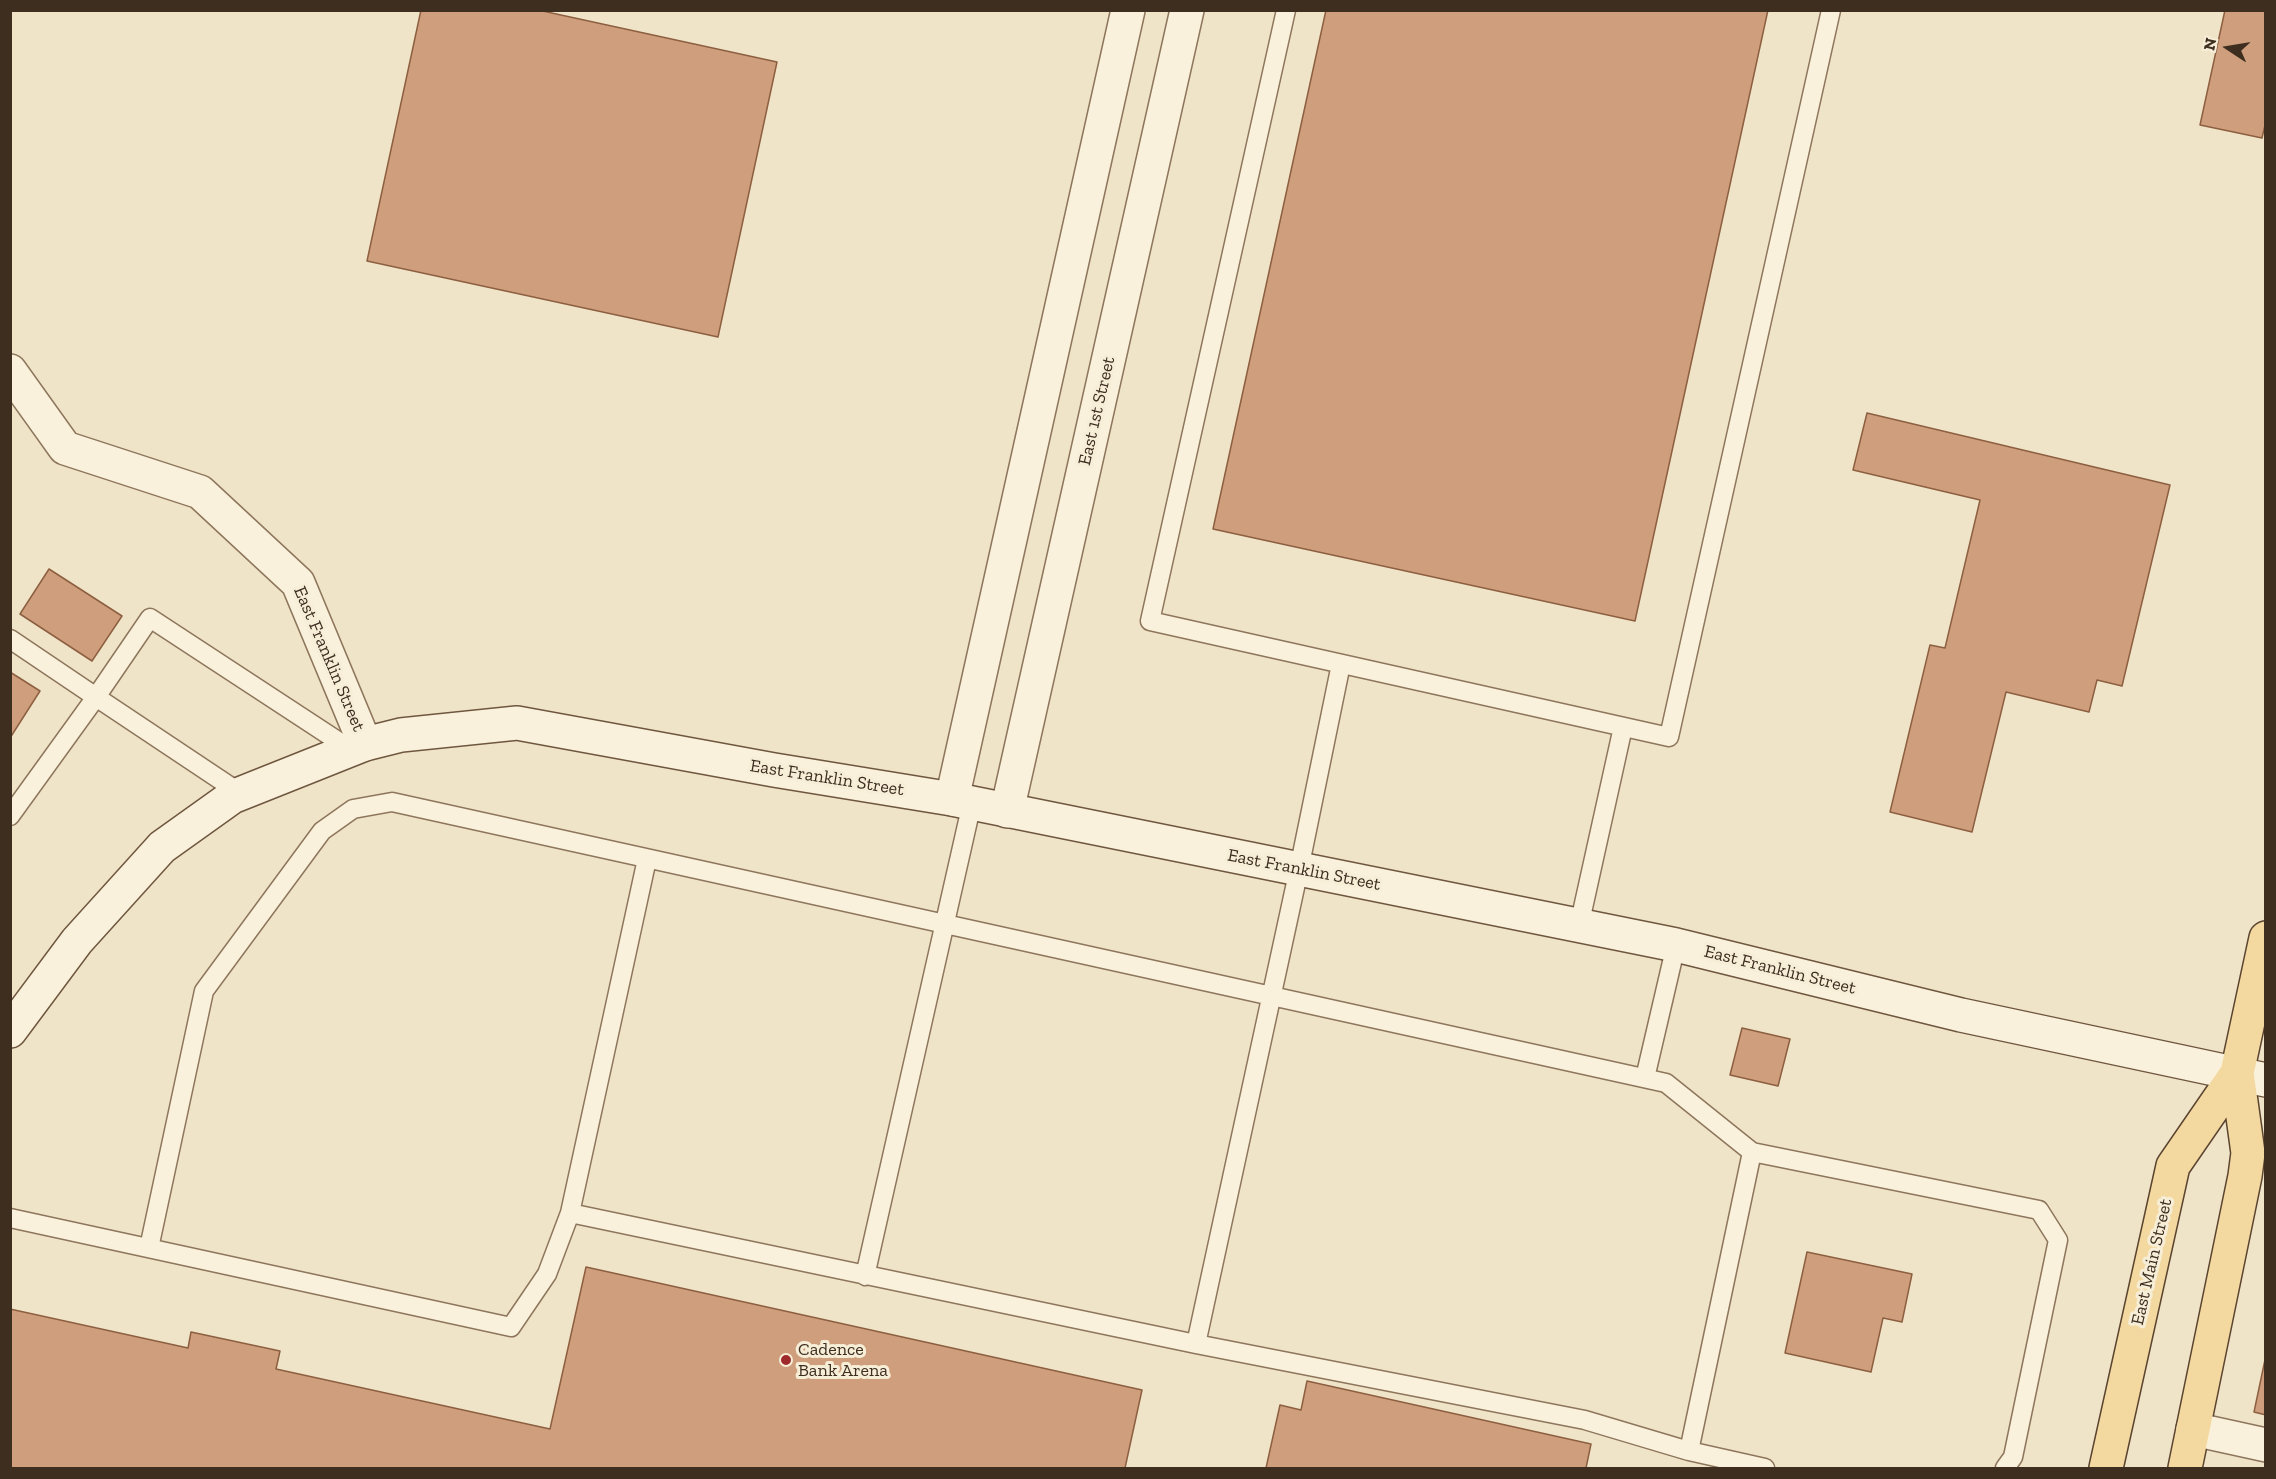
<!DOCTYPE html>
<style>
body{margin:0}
#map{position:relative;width:2276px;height:1479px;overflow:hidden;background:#f0e4c8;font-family:"Zilla Slab",serif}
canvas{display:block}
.frame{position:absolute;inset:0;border:12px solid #3d2e20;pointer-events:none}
.north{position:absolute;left:2198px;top:18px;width:60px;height:60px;-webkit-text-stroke:4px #f7eed8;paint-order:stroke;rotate:282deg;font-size:16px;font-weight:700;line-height:24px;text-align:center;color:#3d2e20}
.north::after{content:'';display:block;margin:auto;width:21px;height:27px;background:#3d2e20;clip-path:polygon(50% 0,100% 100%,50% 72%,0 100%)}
</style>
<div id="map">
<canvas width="2276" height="1479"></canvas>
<div class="frame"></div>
<div class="north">N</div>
</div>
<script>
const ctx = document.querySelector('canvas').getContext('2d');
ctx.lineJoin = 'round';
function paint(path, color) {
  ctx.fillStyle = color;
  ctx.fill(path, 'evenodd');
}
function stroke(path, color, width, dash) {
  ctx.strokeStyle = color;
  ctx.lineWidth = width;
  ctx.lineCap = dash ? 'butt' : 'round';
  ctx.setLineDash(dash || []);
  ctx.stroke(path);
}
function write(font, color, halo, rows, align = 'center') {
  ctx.font = font + ' "Zilla Slab",serif';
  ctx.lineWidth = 6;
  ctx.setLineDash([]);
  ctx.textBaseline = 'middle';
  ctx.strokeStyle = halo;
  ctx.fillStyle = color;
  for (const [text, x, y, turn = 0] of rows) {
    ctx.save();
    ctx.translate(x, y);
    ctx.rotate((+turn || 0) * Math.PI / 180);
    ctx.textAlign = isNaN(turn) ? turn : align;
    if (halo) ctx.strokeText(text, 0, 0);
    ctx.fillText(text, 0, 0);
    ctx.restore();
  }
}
const building = new Path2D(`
 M421 10H538L777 62 718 337 367 261Z
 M1326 10H1768L1635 621 1213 529Z
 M2225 10H2266V121L2262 138 2200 125Z
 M1867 413 2170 485 2122 686 2097 680 2089 712 2006 692 1972 832 1890 812 1930 645 1945 648 1980 500 1853 470Z
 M49 569 122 616 92 661 20 614Z
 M10 672 40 691 10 738Z
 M1742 1028 1790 1039 1778 1086 1730 1075Z
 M1807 1252 1912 1274 1902 1322 1883 1318 1871 1372 1785 1353Z
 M586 1267 1142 1390 1125 1468H10V1309L188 1348 191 1332 280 1351 276 1369 550 1429Z
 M2266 1355V1415L2254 1412Z
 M1307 1381 1591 1444 1586 1468H1266L1280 1405 1301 1410Z`);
paint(building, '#cf9f7d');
stroke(building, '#8d5f41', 1.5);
const lane = new Path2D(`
 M1286 10 1150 621 1669 737 1831 10
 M10 639 96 697 10 816
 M240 793 96 697 150 618 350 749
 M1579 926 1623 727
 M1645 1078 1676 945
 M570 1213 1196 1344 1585 1420 1689 1451 1765 1468
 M10 1218 511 1327 547 1274 570 1213 647 859
 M149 1248 204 991 322 831 353 809 392 802 1666 1083 1752 1152
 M865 1276 972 803
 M1196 1344 1299 869 1341 664
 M1689 1451 1752 1152 2039 1210 2058 1240 2013 1457 2005 1468`);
const street = new Path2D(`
 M10 371 65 448 200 492 298 583 365 744
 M952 799 1128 10
 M1007 811 1187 10
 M2193 1429 2266 1445`);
const secondary = new Path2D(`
 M10 1031 77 941 162 847 232 797 365 744 401 735 517 723 774 770 952 799 1676 945 1961 1015 2266 1080`);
const primary = new Path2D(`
 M2106 1468 2173 1166 2237 1073
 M2185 1468 2245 1176 2248 1153 2237 1073 2266 938`);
stroke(lane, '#8d765c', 21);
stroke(street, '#8d765c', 36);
stroke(secondary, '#6f573f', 36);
stroke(primary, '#5b4430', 36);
stroke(lane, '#faf1dc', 18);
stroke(street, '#faf1dc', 33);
stroke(secondary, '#faf1dc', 33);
stroke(primary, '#f3d9a0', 33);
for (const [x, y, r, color] of [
 [786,1360,6,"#9e2a2b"]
]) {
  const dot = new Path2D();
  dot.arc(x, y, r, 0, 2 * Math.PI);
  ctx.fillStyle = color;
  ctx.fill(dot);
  stroke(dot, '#f7eed8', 2);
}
write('18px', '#3d2e20', '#f7eed8', [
 ["East 1st Street",1097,411,-77],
 ["East Franklin Street",329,659,67],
 ["East Franklin Street",827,778,9],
 ["East Franklin Street",1304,870,11],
 ["East Franklin Street",1780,970,14],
 ["East Main Street",2152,1262,-77]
]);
write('18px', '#3d2e20', '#f7eed8', [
 ["Cadence",798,1350],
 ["Bank Arena",798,1371]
], 'left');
</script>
